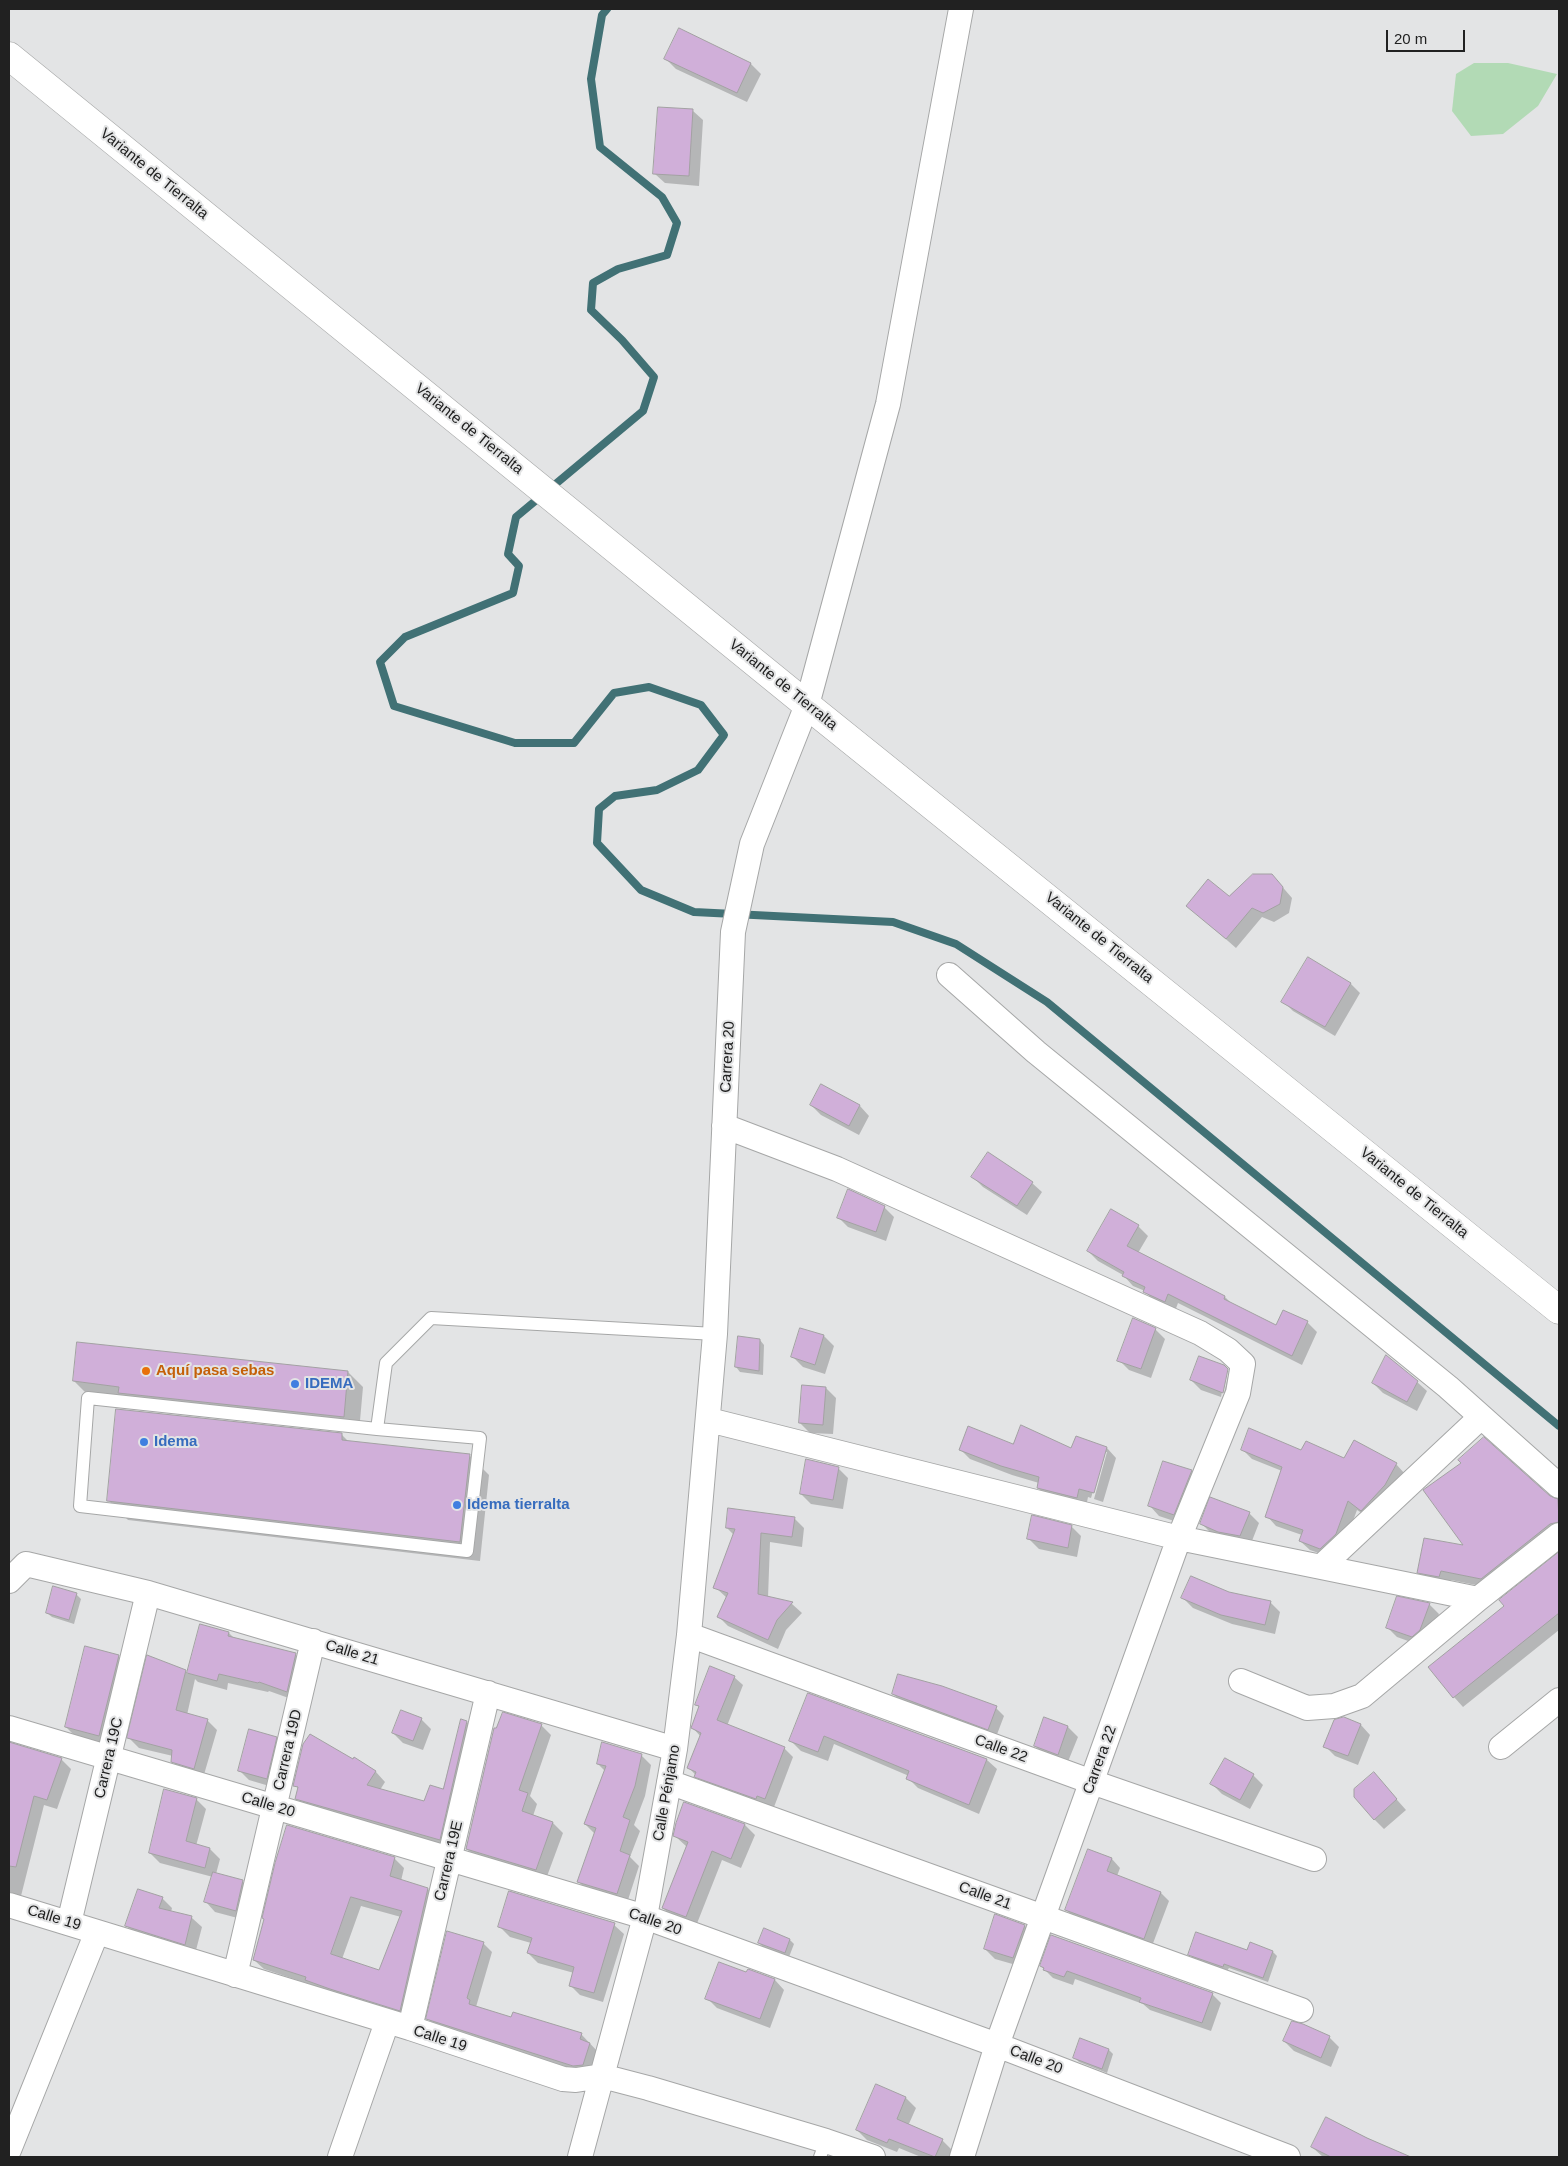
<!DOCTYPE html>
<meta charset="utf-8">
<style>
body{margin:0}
#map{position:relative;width:1568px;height:2166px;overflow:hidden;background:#e3e4e5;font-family:Helvetica,sans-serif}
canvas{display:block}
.frame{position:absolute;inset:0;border:10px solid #212121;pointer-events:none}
.scale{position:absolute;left:1386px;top:30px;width:79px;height:22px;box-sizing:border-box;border:2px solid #212121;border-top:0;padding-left:6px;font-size:15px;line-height:18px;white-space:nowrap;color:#212121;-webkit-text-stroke:4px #e3e4e5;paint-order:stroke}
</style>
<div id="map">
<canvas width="1568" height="2166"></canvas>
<div class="frame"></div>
<div class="scale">20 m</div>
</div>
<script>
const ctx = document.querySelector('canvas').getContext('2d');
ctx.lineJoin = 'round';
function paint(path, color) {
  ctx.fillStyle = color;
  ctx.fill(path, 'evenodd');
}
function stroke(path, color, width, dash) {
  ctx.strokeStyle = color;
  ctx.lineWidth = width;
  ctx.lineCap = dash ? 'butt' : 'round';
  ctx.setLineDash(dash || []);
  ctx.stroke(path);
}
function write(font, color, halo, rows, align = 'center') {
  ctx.font = font + ' Helvetica,sans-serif';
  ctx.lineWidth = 4;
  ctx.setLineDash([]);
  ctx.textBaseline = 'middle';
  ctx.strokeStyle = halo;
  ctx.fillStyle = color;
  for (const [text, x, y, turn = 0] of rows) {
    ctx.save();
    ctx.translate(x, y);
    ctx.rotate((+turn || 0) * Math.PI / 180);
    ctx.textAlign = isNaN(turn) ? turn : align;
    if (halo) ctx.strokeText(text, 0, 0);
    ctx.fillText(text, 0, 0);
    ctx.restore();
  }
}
paint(new Path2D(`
 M1474 63H1508L1557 74 1538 106 1503 134 1471 136 1452 111 1456 74Z`), '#b2dab5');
paint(new Path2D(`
 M680 30 751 64 761 74 747 102 676 69 666 59Z
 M693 111 703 120 699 186 665 183 655 174Z
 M1272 875 1292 898 1289 913 1274 922 1262 917 1236 948 1188 906 1229 898Z
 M1351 984 1360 993 1335 1036 1293 1011 1283 1001Z
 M821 1086 860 1106 869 1116 859 1135 821 1115 811 1105Z
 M973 1177 1032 1183 1042 1192 1027 1215 983 1187Z
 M884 1207 894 1217 886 1241 848 1227 838 1217Z
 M1138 1226 1148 1236 1138 1253 1225 1297 1233 1305 1276 1327 1307 1322 1317 1332 1302 1365 1178 1303 1175 1311 1154 1302 1145 1291 1133 1286 1123 1275 1098 1261 1088 1251Z
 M801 1329 824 1336 834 1346 825 1374 803 1367 793 1357Z
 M1155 1329 1165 1339 1151 1378 1129 1370 1119 1360Z
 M760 1340 764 1345 763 1375 740 1372 736 1367Z
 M79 1344 348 1372 363 1387 359 1432 89 1396 74 1381Z
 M1227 1370 1237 1380 1223 1398 1229 1372H1226L1221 1397 1201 1390 1191 1380Z
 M1417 1382 1427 1391 1417 1411 1383 1393 1373 1383Z
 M826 1388 836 1398 833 1434 810 1433 800 1423Z
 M342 1435 350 1443 469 1455 489 1475 480 1561 128 1520 108 1500Z
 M1014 1445 1072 1449 1107 1448 1116 1458 1103 1502 1094 1499 1107 1452H1105L1091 1498 1088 1497 1086 1507 1047 1497 1038 1488 1039 1483 1012 1475 970 1459 960 1449Z
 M1242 1449 1302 1451 1344 1460 1396 1464 1405 1474 1371 1519 1357 1510 1345 1543 1330 1557 1310 1550 1300 1541 1302 1535 1276 1526 1267 1516 1282 1471 1252 1459Z
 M838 1468 848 1478 843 1509 811 1504 801 1494Z
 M1191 1471 1201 1481 1183 1524 1159 1516 1150 1506Z
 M1549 1497 1559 1502V1535L1491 1588 1451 1580 1449 1586 1429 1582 1419 1572Z
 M1249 1513 1259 1523 1250 1546 1211 1533 1201 1523Z
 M794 1518 804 1528 802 1547 770 1542 768 1598 792 1604 802 1613 786 1630 778 1649 728 1626 719 1617 727 1598 715 1587 734 1535 727 1528Z
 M1071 1526 1081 1536 1077 1557 1039 1549 1029 1539Z
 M1559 1554V1630L1463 1707 1454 1697 1505 1606 1501 1600Z
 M1229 1593 1270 1602 1280 1612 1275 1634 1232 1624 1193 1608 1183 1598Z
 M76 1594 81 1599 74 1624 52 1617 47 1613Z
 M1429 1604 1439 1614 1430 1639 1422 1646 1397 1637 1387 1627Z
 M201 1626 229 1633 235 1639 295 1654 305 1664 297 1701 269 1691 268 1692 228 1683 227 1690 198 1682 195 1679 187 1715 207 1720 217 1730 203 1778 182 1771 172 1761 173 1756 139 1748 129 1738 185 1671 188 1674Z
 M118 1656 128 1666 109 1745 76 1737 66 1727Z
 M734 1677 743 1685 727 1726 784 1748 793 1757 774 1807 766 1804 765 1807 705 1785 689 1768 701 1737 693 1728 700 1708 696 1704Z
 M893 1694 996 1708 1004 1716 996 1737 902 1702Z
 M809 1695 987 1760 997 1769 979 1814 918 1788 908 1778 909 1776 834 1744 828 1761 801 1751 791 1741Z
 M1045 1718 1068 1727 1078 1737 1067 1764 1045 1756 1035 1746Z
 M1344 1718 1361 1725 1370 1735 1358 1765 1335 1756 1325 1746Z
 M421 1719 431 1729 423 1750 403 1743 393 1733Z
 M467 1722 477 1732 449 1849 306 1808 296 1798 299 1789 295 1785 355 1759 376 1772 385 1782 380 1790 425 1803 444 1791Z
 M541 1725 551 1735 530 1796 537 1804 533 1816 553 1823 563 1833 546 1879 477 1859 467 1849Z
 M276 1738 286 1748 276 1788 249 1780 240 1771Z
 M9 1744 61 1759 71 1769 57 1809 44 1805 21 1896 9 1892V1810L14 1790 11 1783 9 1782Z
 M641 1755 651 1765 645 1796 634 1825 640 1831 630 1857 639 1866 627 1903 588 1892 579 1882 595 1834 585 1824 605 1771 598 1764Z
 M1226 1760 1253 1775 1263 1785 1250 1809 1222 1794 1212 1784Z
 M1383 1784 1406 1810 1384 1829 1374 1819Z
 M196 1799 206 1809 196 1846 210 1849 220 1859 216 1874 242 1881 252 1891 245 1920 215 1912 206 1902 213 1877 160 1863 150 1853Z
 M685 1804 745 1825 755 1835 741 1868 722 1860 696 1926 673 1918 663 1908 687 1847 675 1836Z
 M394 1858 404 1868 401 1881 428 1889 438 1899 410 2020 316 1989 312 1985 264 1969 254 1960ZM361 1906 401 1917 379 1972 342 1959Z
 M1112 1859 1120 1868 1117 1876 1161 1893 1169 1901 1152 1946 1075 1918 1066 1910Z
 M162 1898 172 1908 171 1912 192 1918 202 1927 195 1954 137 1936 127 1926Z
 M996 1916 1025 1926 1035 1936 1023 1967 995 1959 985 1949Z
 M614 1925 624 1934 603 2002 580 1995 570 1985 574 1973 538 1963 528 1953 531 1943 510 1937 500 1927Z
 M790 1940 794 1944 789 1957 764 1948 759 1943Z
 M483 1943 492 1952 476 2007 512 2019 581 2034 599 2053 592 2074 586 2075 437 2028 428 2019Z
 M1250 1944 1273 1952 1277 1956 1268 1982 1229 1968 1227 1971 1194 1959 1189 1954 1247 1952Z
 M1041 1966 1212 1994 1221 2003 1211 2031 1150 2010 1143 2004 1075 1979 1073 1985 1053 1978Z
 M747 1974 775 1980 784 1990 770 2028 717 2008 707 1998Z
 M1329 2037 1339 2047 1331 2067 1294 2051 1284 2041Z
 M1109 2050 1113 2054 1107 2073 1079 2062 1075 2058Z
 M876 2086 906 2098 916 2108 908 2126 942 2140 952 2150 949 2157H921L899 2148 897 2152 867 2140 857 2130Z
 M1326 2118 1407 2157H1323L1312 2147Z`), '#0003');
stroke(new Path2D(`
 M607 9 602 15 591 79 600 147 662 197 677 223 667 255 618 269 593 283 591 310 622 340 654 377 643 411 516 517 508 554 519 566 513 593 405 637 380 662 394 706 515 743H574L614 693 649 687 701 705 724 735 698 770 657 790 615 796 599 809 597 843 641 890 694 912 893 922 956 944 1047 1002 1559 1426`), '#417175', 8);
const building = new Path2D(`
 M679 28 751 63 737 93 664 59Z
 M658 107 693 109 689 176 653 174Z
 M1253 874H1272L1283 887 1280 904 1263 913 1252 908 1226 939 1186 906 1208 879 1229 896Z
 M1308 957 1351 983 1325 1027 1281 1002Z
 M821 1084 860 1105 849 1126 810 1105Z
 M988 1152 1033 1182 1017 1206 971 1177Z
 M848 1189 885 1206 876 1232 837 1218Z
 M1111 1209 1139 1225 1127 1246 1225 1296 1224 1299 1276 1325 1283 1310 1308 1321 1292 1356 1168 1294 1165 1302 1143 1292 1145 1287 1122 1276 1124 1272 1087 1251Z
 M1133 1318 1156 1328 1141 1369 1117 1361Z
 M800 1328 824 1335 815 1365 791 1357Z
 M738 1336 760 1339 759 1371 735 1367Z
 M77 1342 348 1371 344 1417 118 1393 119 1387 73 1381Z
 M1386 1355 1418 1381 1407 1402 1372 1383Z
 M1199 1356 1224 1365 1228 1369 1223 1393 1190 1380Z
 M802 1385 826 1387 823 1425 799 1423Z
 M116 1409 342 1433V1440L470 1454 460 1542 107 1501Z
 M1021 1425 1071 1448 1076 1436 1107 1447 1094 1493 1079 1489 1077 1498 1037 1488 1039 1477 1001 1466 959 1450 968 1426 1013 1444Z
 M1249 1428 1301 1450 1306 1441 1344 1458 1354 1440 1397 1463 1385 1485 1361 1511 1348 1501 1336 1534 1320 1549 1299 1541 1303 1530 1265 1517 1282 1467 1241 1450Z
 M1484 1437 1550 1496 1558 1499 1559 1522 1550 1524 1481 1579 1441 1571 1439 1577 1417 1573 1424 1538 1463 1545 1423 1490 1461 1463 1458 1460Z
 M806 1459 839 1467 833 1500 800 1494Z
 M1163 1461 1192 1470 1174 1515 1148 1506Z
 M1210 1497 1250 1512 1240 1536 1218 1532 1200 1524Z
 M728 1508 795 1517 792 1537 761 1533 758 1594 793 1602 777 1620 768 1640 717 1617 728 1593 713 1588 735 1529 726 1528Z
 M1032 1515 1072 1525 1068 1548 1027 1539Z
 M1559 1552V1613L1453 1698 1428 1667 1504 1606 1499 1600Z
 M1191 1576 1229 1592 1271 1601 1265 1625 1221 1615 1181 1598Z
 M53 1586 77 1593 69 1620 46 1613Z
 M1397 1596 1430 1603 1420 1630 1412 1637 1386 1628Z
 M200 1624 229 1632 228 1636 296 1653 287 1692 259 1682 258 1683 219 1674 217 1681 187 1673Z
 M85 1646 119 1655 99 1736 65 1727Z
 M147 1655 186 1670 176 1710 208 1719 194 1769 171 1762 172 1750 127 1738Z
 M710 1666 735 1676 717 1720 785 1747 765 1799 757 1796 756 1799 694 1777 696 1772 687 1768 701 1733 691 1728 699 1706 695 1705Z
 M898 1674 942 1686 997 1706 988 1730 892 1694Z
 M808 1693 987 1759 969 1805 906 1779 909 1771 824 1736 818 1752 789 1741Z
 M401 1710 422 1718 413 1741 392 1733Z
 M503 1712 542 1724 519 1790 528 1793 522 1811 553 1822 536 1870 466 1849 494 1728H496Z
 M1044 1717 1068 1726 1058 1755 1034 1746Z
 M1344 1717 1361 1724 1348 1756 1323 1747 1334 1720Z
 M461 1719 467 1721 440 1840 295 1799 298 1787 293 1786 303 1744 310 1734 353 1759 354 1757 376 1771 367 1785 424 1801 430 1785 443 1789Z
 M249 1729 277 1737 267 1779 238 1771Z
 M9 1742 62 1758 47 1800 34 1796 16 1867 9 1866Z
 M602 1742 642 1754 635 1786 623 1817 630 1820 620 1851 630 1855 617 1894 577 1882 596 1828 584 1824 606 1766 597 1764Z
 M1225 1758 1254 1774 1240 1800 1210 1784Z
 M1374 1772 1397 1799 1374 1820 1354 1797V1789Z
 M164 1789 197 1798 186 1841 210 1848 205 1868 149 1853Z
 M684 1802 745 1824 731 1859 712 1851 686 1917 662 1908 688 1842 673 1836 676 1823Z
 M287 1825 395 1857 390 1876 428 1888 400 2011 330 1989 305 1980 306 1977 253 1960 264 1919 262 1918 275 1863ZM351 1897 402 1911 379 1970 331 1954Z
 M1088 1849 1112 1858 1107 1871 1161 1892 1144 1939 1065 1910Z
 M213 1872 243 1880 236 1911 204 1902Z
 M138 1889 163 1897 159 1908 192 1916 185 1945 125 1926Z
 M509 1891 615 1923 594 1993 569 1986 574 1967 527 1953 532 1938 498 1927Z
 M995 1914 1025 1925 1013 1958 984 1949Z
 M764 1928 790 1939 785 1953 758 1943Z
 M447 1931 484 1942 467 1998 470 2000 469 2004 511 2017 513 2012 582 2033 580 2039 590 2043 583 2065 573 2066 426 2019Z
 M1196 1932 1247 1950 1250 1942 1273 1951 1263 1978 1224 1964 1223 1967 1188 1955Z
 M1051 1935 1213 1993 1202 2023 1139 2002 1141 1998 1067 1971 1064 1977 1043 1970 1044 1968 1040 1966Z
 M719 1962 746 1972 748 1969 775 1979 760 2019 705 1999Z
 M1292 2021 1303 2024 1330 2036 1321 2058 1283 2041Z
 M1080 2038 1109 2049 1102 2069 1073 2058Z
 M876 2084 906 2097 897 2119 943 2139 935 2157 889 2139 887 2143 856 2130Z
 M1326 2117 1367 2138 1411 2157H1331L1311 2147Z`);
paint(building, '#d0afd9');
stroke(building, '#a2a1a2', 1);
const lane = new Path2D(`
 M88 1398 377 1429 480 1438 467 1551 80 1506Z
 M377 1429 386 1363 431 1318 715 1334
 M820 2157 826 2141`);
const street = new Path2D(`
 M949 975 1036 1052 1448 1387 1559 1486
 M724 1126 837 1169 1200 1333 1228 1350 1243 1364 1238 1393 1179 1538 997 2045 962 2157
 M709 1420 1179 1538 1478 1599
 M1322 1566 1481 1417
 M9 1581 26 1564 148 1593 675 1749
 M689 1635 1092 1782 1314 1859
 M1241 1681 1307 1708 1334 1706 1362 1696 1478 1599 1559 1535
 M9 1728 645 1917 997 2045 1288 2157
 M1501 1747 1559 1700
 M669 1782 1301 2010
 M9 1905 410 2028 563 2079 576 2080 602 2076 648 2088 826 2141 873 2157
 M69 1923 148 1593
 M235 1975 313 1641
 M410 2028 488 1693
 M9 2150 97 1932
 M340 2157 387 2022
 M580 2157 645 1917 675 1749 689 1635 715 1334 733 932 752 844 807 705 888 404 961 9`);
const secondary = new Path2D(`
 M9 56 807 705 1559 1310`);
stroke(lane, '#a6a7a7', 14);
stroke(street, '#a6a7a7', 26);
stroke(secondary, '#a6a7a7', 29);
stroke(lane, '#fff', 12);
stroke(street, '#fff', 24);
stroke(secondary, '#fff', 28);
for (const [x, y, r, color] of [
 [146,1371,5,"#e8710a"],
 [295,1384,5,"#3f7fe0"],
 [144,1442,5,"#3f7fe0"],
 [457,1505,5,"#3f7fe0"]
]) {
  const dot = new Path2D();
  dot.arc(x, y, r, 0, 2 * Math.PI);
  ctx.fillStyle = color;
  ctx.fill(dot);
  stroke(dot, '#e3e4e5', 2);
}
write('15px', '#212121', '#e3e4e5', [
 ["Variante de Tierralta",154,174,39],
 ["Variante de Tierralta",469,429,39],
 ["Variante de Tierralta",783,685,39],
 ["Variante de Tierralta",1099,938,39],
 ["Carrera 20",728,1057,-87],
 ["Variante de Tierralta",1414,1193,39],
 ["Calle 21",352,1653,17],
 ["Calle 22",1001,1749,20],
 ["Carrera 19D",288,1750,-77],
 ["Carrera 19C",109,1758,-77],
 ["Carrera 22",1100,1760,-70],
 ["Calle Pénjamo",667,1793,-80],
 ["Calle 20",268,1805,17],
 ["Carrera 19E",449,1861,-77],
 ["Calle 21",985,1896,20],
 ["Calle 19",54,1918,17],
 ["Calle 20",655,1922,19],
 ["Calle 19",440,2039,18],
 ["Calle 20",1036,2060,21]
]);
write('bold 15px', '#c56008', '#e3e4e5', [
 ["Aquí pasa sebas",156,1371]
], 'left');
write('bold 15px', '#366cbe', '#e3e4e5', [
 ["IDEMA",305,1384],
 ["Idema",154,1442],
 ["Idema tierralta",467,1505]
], 'left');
</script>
